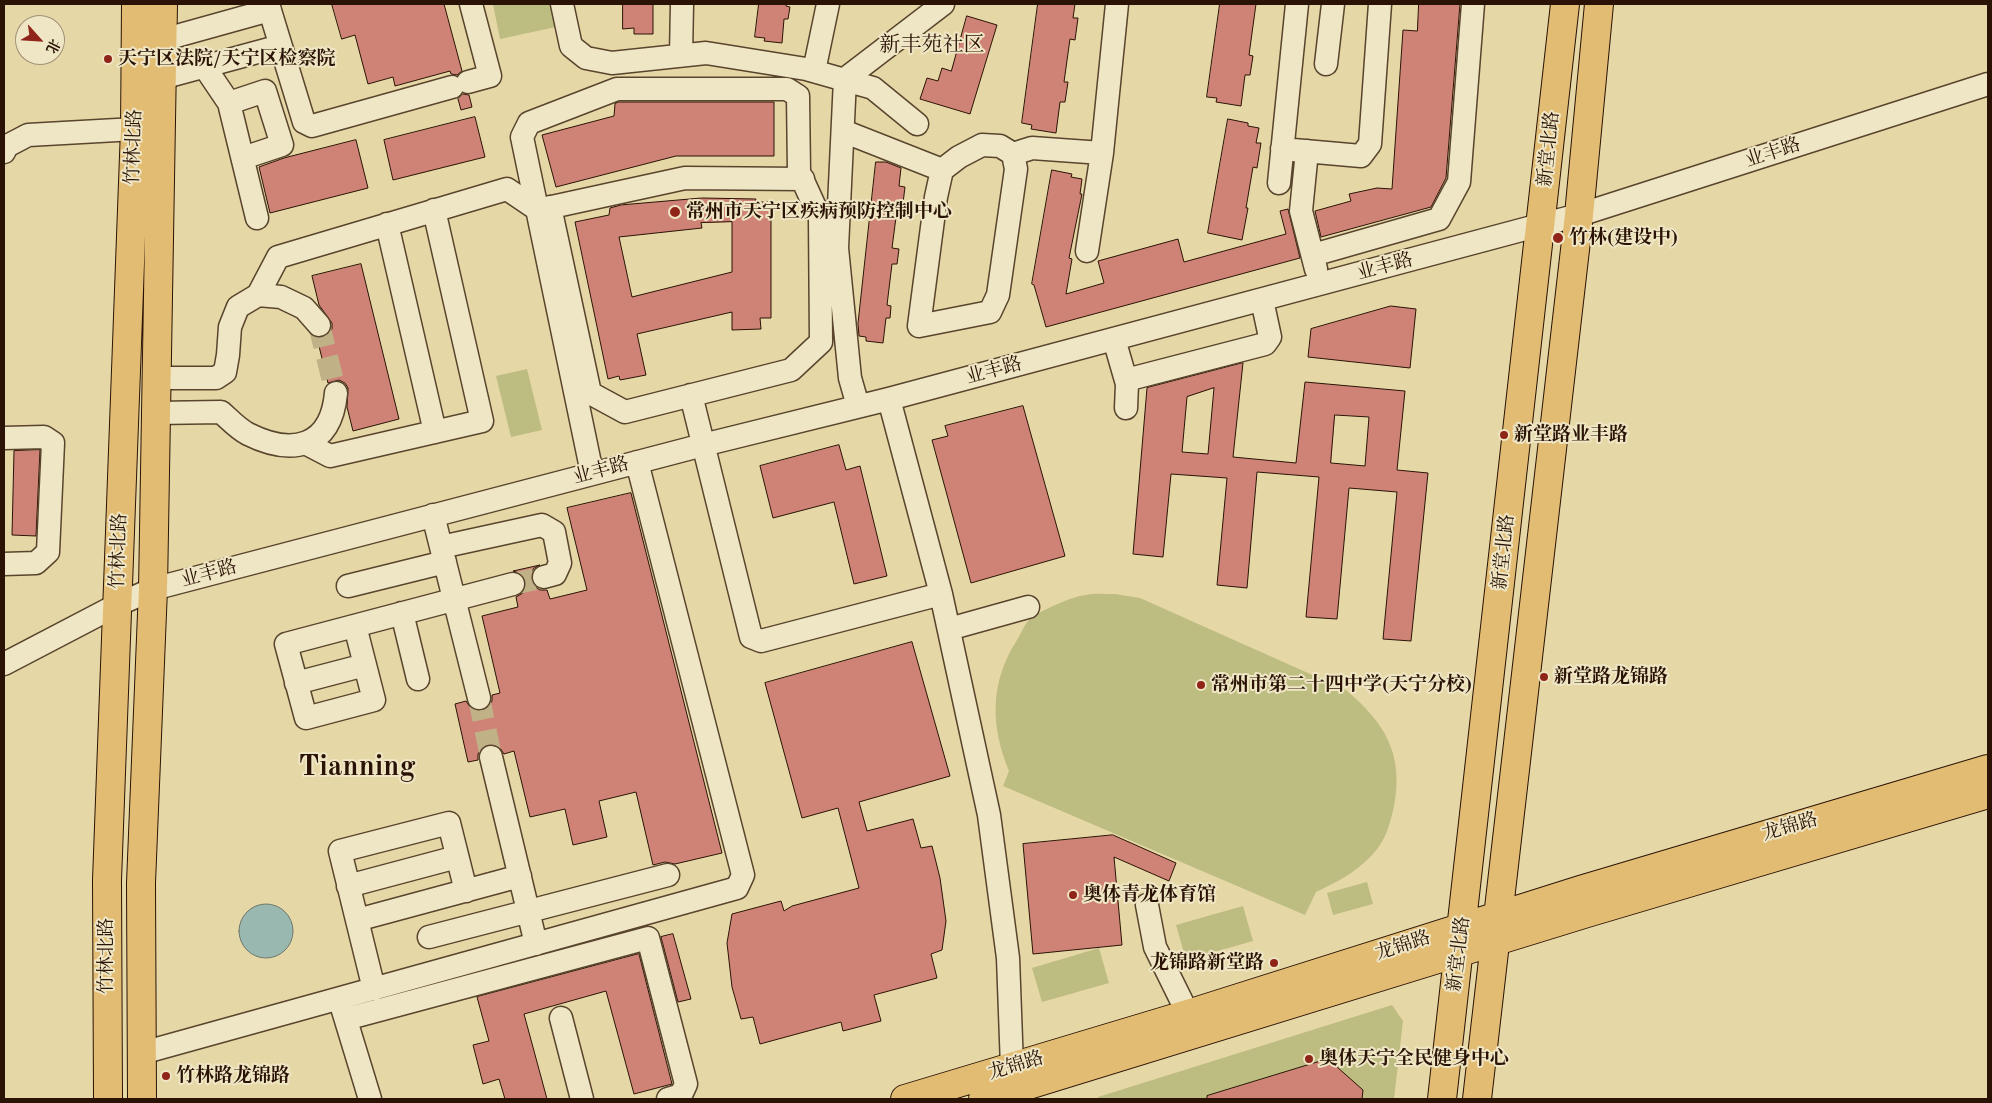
<!DOCTYPE html>
<meta charset="utf-8">
<style>
body{margin:0}
#map{position:relative;width:1992px;height:1103px;overflow:hidden;background:#e6d8a6;font-family:"Old Standard TT","Noto Serif SC",serif}
canvas{display:block}
.frame{position:absolute;inset:0;border:5px solid #2a1305;pointer-events:none}
.north{position:absolute;left:15px;top:15px;width:50px;height:50px;box-sizing:border-box;background:#efe6c5;border:1px solid #a09278;border-radius:50%;rotate:116deg;font-size:14px;font-weight:700;line-height:20px;text-align:center;color:#2a1305}
.north::after{content:'';display:block;margin:auto;width:18px;height:22px;background:#8f2418;clip-path:polygon(50% 0,100% 100%,50% 72%,0 100%)}
</style>
<div id="map">
<canvas width="1992" height="1103"></canvas>
<div class="frame"></div>
<div class="north">北</div>
</div>
<script>
const ctx = document.querySelector('canvas').getContext('2d');
ctx.lineJoin = 'round';
function paint(path, color) {
  ctx.fillStyle = color;
  ctx.fill(path, 'evenodd');
}
function stroke(path, color, width, dash) {
  ctx.strokeStyle = color;
  ctx.lineWidth = width;
  ctx.lineCap = dash ? 'butt' : 'round';
  ctx.setLineDash(dash || []);
  ctx.stroke(path);
}
function write(font, color, halo, rows, align = 'center') {
  ctx.font = font + ' "Old Standard TT","Noto Serif SC",serif';
  ctx.lineWidth = 4;
  ctx.setLineDash([]);
  ctx.textBaseline = 'middle';
  ctx.strokeStyle = halo;
  ctx.fillStyle = color;
  for (const [text, x, y, turn = 0] of rows) {
    ctx.save();
    ctx.translate(x, y);
    ctx.rotate((+turn || 0) * Math.PI / 180);
    ctx.textAlign = isNaN(turn) ? turn : align;
    if (halo) ctx.strokeText(text, 0, 0);
    ctx.fillText(text, 0, 0);
    ctx.restore();
  }
}
paint(new Path2D(`
 M493 4H551L556 27 500 39Z
 M527 369 542 430 511 437 496 376Z
 M1115 594 1140 598 1346 690C1385 723 1404 754 1394 806 1391 820 1387 836 1378 848 1362 869 1338 882 1316 892L1305 915 1003 786 1009 771C990 725 990 682 1017 640 1021 634 1024 625 1029 620 1039 611 1071 597 1085 595 1094 593 1105 594 1115 594Z
 M1367 882 1373 904 1333 915 1327 893Z
 M1243 906 1253 941 1186 960 1176 925Z
 M1099 948 1109 983 1042 1002 1032 968Z
 M1392 1005 1403 1021 1394 1099H1098V1097Z`), '#bdbc81');
const water = new Path2D(`
 M239 931a27 27 0 1 1 54 0a27 27 0 1 1-54 0Z`);
paint(water, '#99b8b0');
stroke(water, '#6d766c', 1);
const building = new Path2D(`
 M332 4H444L462 71 457 75 451 74 450 71 395 86 393 77 368 84 355 35 342 39Z
 M623 4H653V34H634V28L623 29Z
 M759 4H786V6L790 7 788 19H784L782 43 764 41 765 38 755 37Z
 M1038 4H1075L1073 18H1078L1075 40 1070 39 1064 82H1068L1065 102H1060L1056 133 1031 129 1032 125 1022 123Z
 M1220 4H1256L1249 55 1253 56 1250 75H1245L1241 106 1216 102 1217 98 1207 97Z
 M1419 4H1460L1446 178 1431 207 1321 237 1315 211 1351 201 1349 194 1377 188 1392 189 1403 30 1417 31Z
 M967 16 997 25 970 114 920 99 927 78 938 81 942 68 951 71Z
 M463 94 469 95 472 107 461 110 458 99Z
 M619 102H774V156H676L556 187 542 135 614 116 615 104Z
 M475 117 485 157 393 180 384 140Z
 M1228 119 1248 123V126L1259 128 1256 143H1261L1257 168 1253 167 1246 208H1248L1242 240 1208 233Z
 M356 140 368 188 270 213 259 167 284 158Z
 M876 162H886L901 168 899 186 905 187 903 203 898 202 892 248 899 249 897 264H892L887 305 891 306 890 318H886L883 343 866 341V337L859 336 858 324Z
 M1052 170 1072 174 1071 177 1082 179 1080 194H1082L1069 258 1072 259 1066 294 1104 283 1098 261 1178 239 1184 262 1286 234 1280 211 1288 209 1300 258 1046 327 1034 285 1032 284Z
 M702 198 756 199V202H771V318H760L761 329 732 330V312L637 334 646 375 620 380 619 376 608 379 575 222 609 215 610 208 621 205ZM732 222V272L632 297 619 237 702 228 701 223Z
 M361 264 399 419 353 431 347 407 348 388 345 383 339 380 328 383 317 338 328 334 332 329V323L319 305 312 276Z
 M1391 306 1416 309 1410 368 1308 357 1311 329Z
 M1243 363 1233 457 1296 463 1305 382 1405 391 1397 470 1428 473 1411 641 1383 639 1397 492 1349 488 1337 619 1306 617 1319 477 1257 472 1247 588 1217 585 1227 478 1171 474 1163 557 1133 554 1147 388ZM1214 388 1208 454 1182 452 1187 397ZM1335 415 1369 417 1365 466 1331 463Z
 M1023 406 1065 556 971 583 932 440 948 436 945 426Z
 M839 445 846 470 860 466 887 576 854 584 834 502 773 518 760 466Z
 M40 450 36 536 12 535 14 451Z
 M631 493 722 853 675 864 665 862 653 865 636 792 599 801 607 837 573 845 565 809 530 817 514 751 504 754 500 748 494 744H488L482 748 478 754V760L468 762 455 704 466 701 470 707 476 711H482L488 707 492 701V695L500 693 482 616 518 607 516 597 523 593 526 587V581L522 574 513 571 540 565 534 568 531 573 532 581 534 586 540 590H547L550 599 587 590 567 508Z
 M912 642 950 776 859 802 867 831 913 819 921 848 932 846 940 878 946 921 942 950 931 954 937 978 874 995 881 1021 843 1031 841 1022 760 1044 753 1017 741 1019 732 987 727 943 732 914 781 901 784 911 792 906 859 888 838 808 802 818 765 683Z
 M1113 835 1176 863 1169 881 1114 857 1122 945 1033 954 1023 844Z
 M673 934 691 999 678 1002 661 937Z
 M639 954 672 1084 634 1094 606 991 524 1014 547 1099H505L499 1079 483 1084 473 1045 489 1041 477 997Z
 M1328 1059 1363 1090 1362 1099H1207V1096Z`);
paint(building, '#cf8377');
stroke(building, '#2a1305', 1);
stroke(new Path2D(`
 M319 325 336 393
 M513 584 544 577
 M479 698 491 757`), '#c0b186', 22, [22, 11]);
const minor = new Path2D(`
 M268 4 304 122 312 126 452 87
 M562 4 571 46 586 58 612 63 706 53 806 69 873 88 917 124
 M162 40 270 10
 M681 55 682 4
 M1326 64 1333 4
 M204 66 229 103 257 218
 M814 71 828 4
 M162 78 280 46
 M468 82 490 76 471 4
 M229 103 265 91 282 145 243 158
 M843 131 942 170
 M982 145 1000 146 1013 154 1016 169 998 295 990 312 919 326 936 197 942 170 959 157Z
 M1282 149 1361 156 1370 144 1380 4
 M1307 151 1301 211 1316 269
 M4 152 7 146 28 135 135 129
 M1013 154 1032 148 1102 153
 M1279 183 1297 4
 M550 207 590 393 625 412 791 370 821 342 820 218 799 172 798 96 787 89H617L529 123 522 137 592 473
 M387 224 435 432
 M1087 251 1102 153 1117 4
 M1313 255 1439 219 1459 182 1473 4
 M258 295 278 257 507 189 538 210 685 178 803 179
 M1114 339 1127 384 1126 408
 M156 378H216L225 372 228 355 230 327 238 307 258 295 281 297 304 308 319 325
 M1126 380 1265 344 1270 337 1262 300
 M691 395 751 637 761 641 941 594
 M889 399 941 594 989 815 1008 958 1012 1067 1009 1082
 M858 406 850 378 837 248 845 79 943 4
 M156 413 221 412C229 419 238 429 248 434 292 456 331 448 336 393
 M4 438 44 437 53 443 48 552 36 563 4 564
 M307 444 330 456 482 421 434 210
 M433 515 479 698
 M441 547 542 525 554 532 560 563 555 574 544 577
 M348 586 445 562
 M402 613 418 679
 M355 626 374 700 306 718 286 644 513 584
 M949 629 1028 607
 M4 664 117 605 153 589 703 445 889 399 1540 225 1579 215 1988 84
 M296 683 365 665
 M491 757 536 944
 M348 886 457 857
 M1147 905 1155 947 1188 1014
 M357 920 520 876
 M429 937 668 875
 M374 989 340 851 449 823 466 891
 M341 1004 370 1099
 M561 1018 582 1099
 M346 1019 648 938 686 1084 681 1095 668 1099
 M142 1053 737 888 743 875 637 462`);
const major = new Path2D(`
 M108 1099 107 880 135 129 136 4
 M142 1099 141 883 153 589 163 4
 M905 1099 1188 1014 1580 890 1988 769
 M983 1099 1587 913 1988 794
 M1442 1099 1565 4
 M1477 1099 1579 215 1599 4`);
stroke(minor, '#59442d', 25);
stroke(major, '#2a1305', 30);
stroke(minor, '#efe6c5', 22);
stroke(major, '#e3bc73', 28);
for (const [x, y, r, color] of [
 [108,59,5,"#8f2418"],
 [675,212,6,"#8f2418"],
 [1558,238,6,"#8f2418"],
 [1504,435,5,"#8f2418"],
 [1544,677,5,"#8f2418"],
 [1201,685,5,"#8f2418"],
 [1073,895,5,"#8f2418"],
 [1274,963,5,"#8f2418"],
 [1309,1059,5,"#8f2418"],
 [166,1076,5,"#8f2418"]
]) {
  const dot = new Path2D();
  dot.arc(x, y, r, 0, 2 * Math.PI);
  ctx.fillStyle = color;
  ctx.fill(dot);
  stroke(dot, '#efe6c5', 2);
}
write('bold 19px', '#2a1305', '#efe6c5', [
 ["天宁区法院/天宁区检察院",118,59],
 ["常州市天宁区疾病预防控制中心",686,212],
 ["竹林(建设中)",1569,238],
 ["新堂路业丰路",1514,435],
 ["新堂路龙锦路",1554,677],
 ["常州市第二十四中学(天宁分校)",1211,685],
 ["奥体青龙体育馆",1083,895],
 ["龙锦路新堂路",1264,963,"right"],
 ["奥体天宁全民健身中心",1319,1059],
 ["竹林路龙锦路",176,1076]
], 'left');
write('19px', '#2a1305', '#efe6c5', [
 ["竹林北路",134,147,-88],
 ["新堂北路",1549,149,-84],
 ["业丰路",1773,153,-18],
 ["业丰路",1385,267,-15],
 ["业丰路",994,371,-15],
 ["业丰路",601,471,-15],
 ["竹林北路",119,551,-88],
 ["新堂北路",1504,552,-84],
 ["业丰路",209,574,-15],
 ["龙锦路",1790,827,-16],
 ["龙锦路",1403,946,-18],
 ["新堂北路",1459,954,-83],
 ["竹林北路",107,956,-90],
 ["龙锦路",1016,1066,-17]
]);
write('21px', '#2a1305', '#efe6c5', [
 ["新丰苑社区",932,45]
]);
write('bold 29px', '#2a1305', '#efe6c5', [
 ["Tianning",357,767]
]);
</script>
